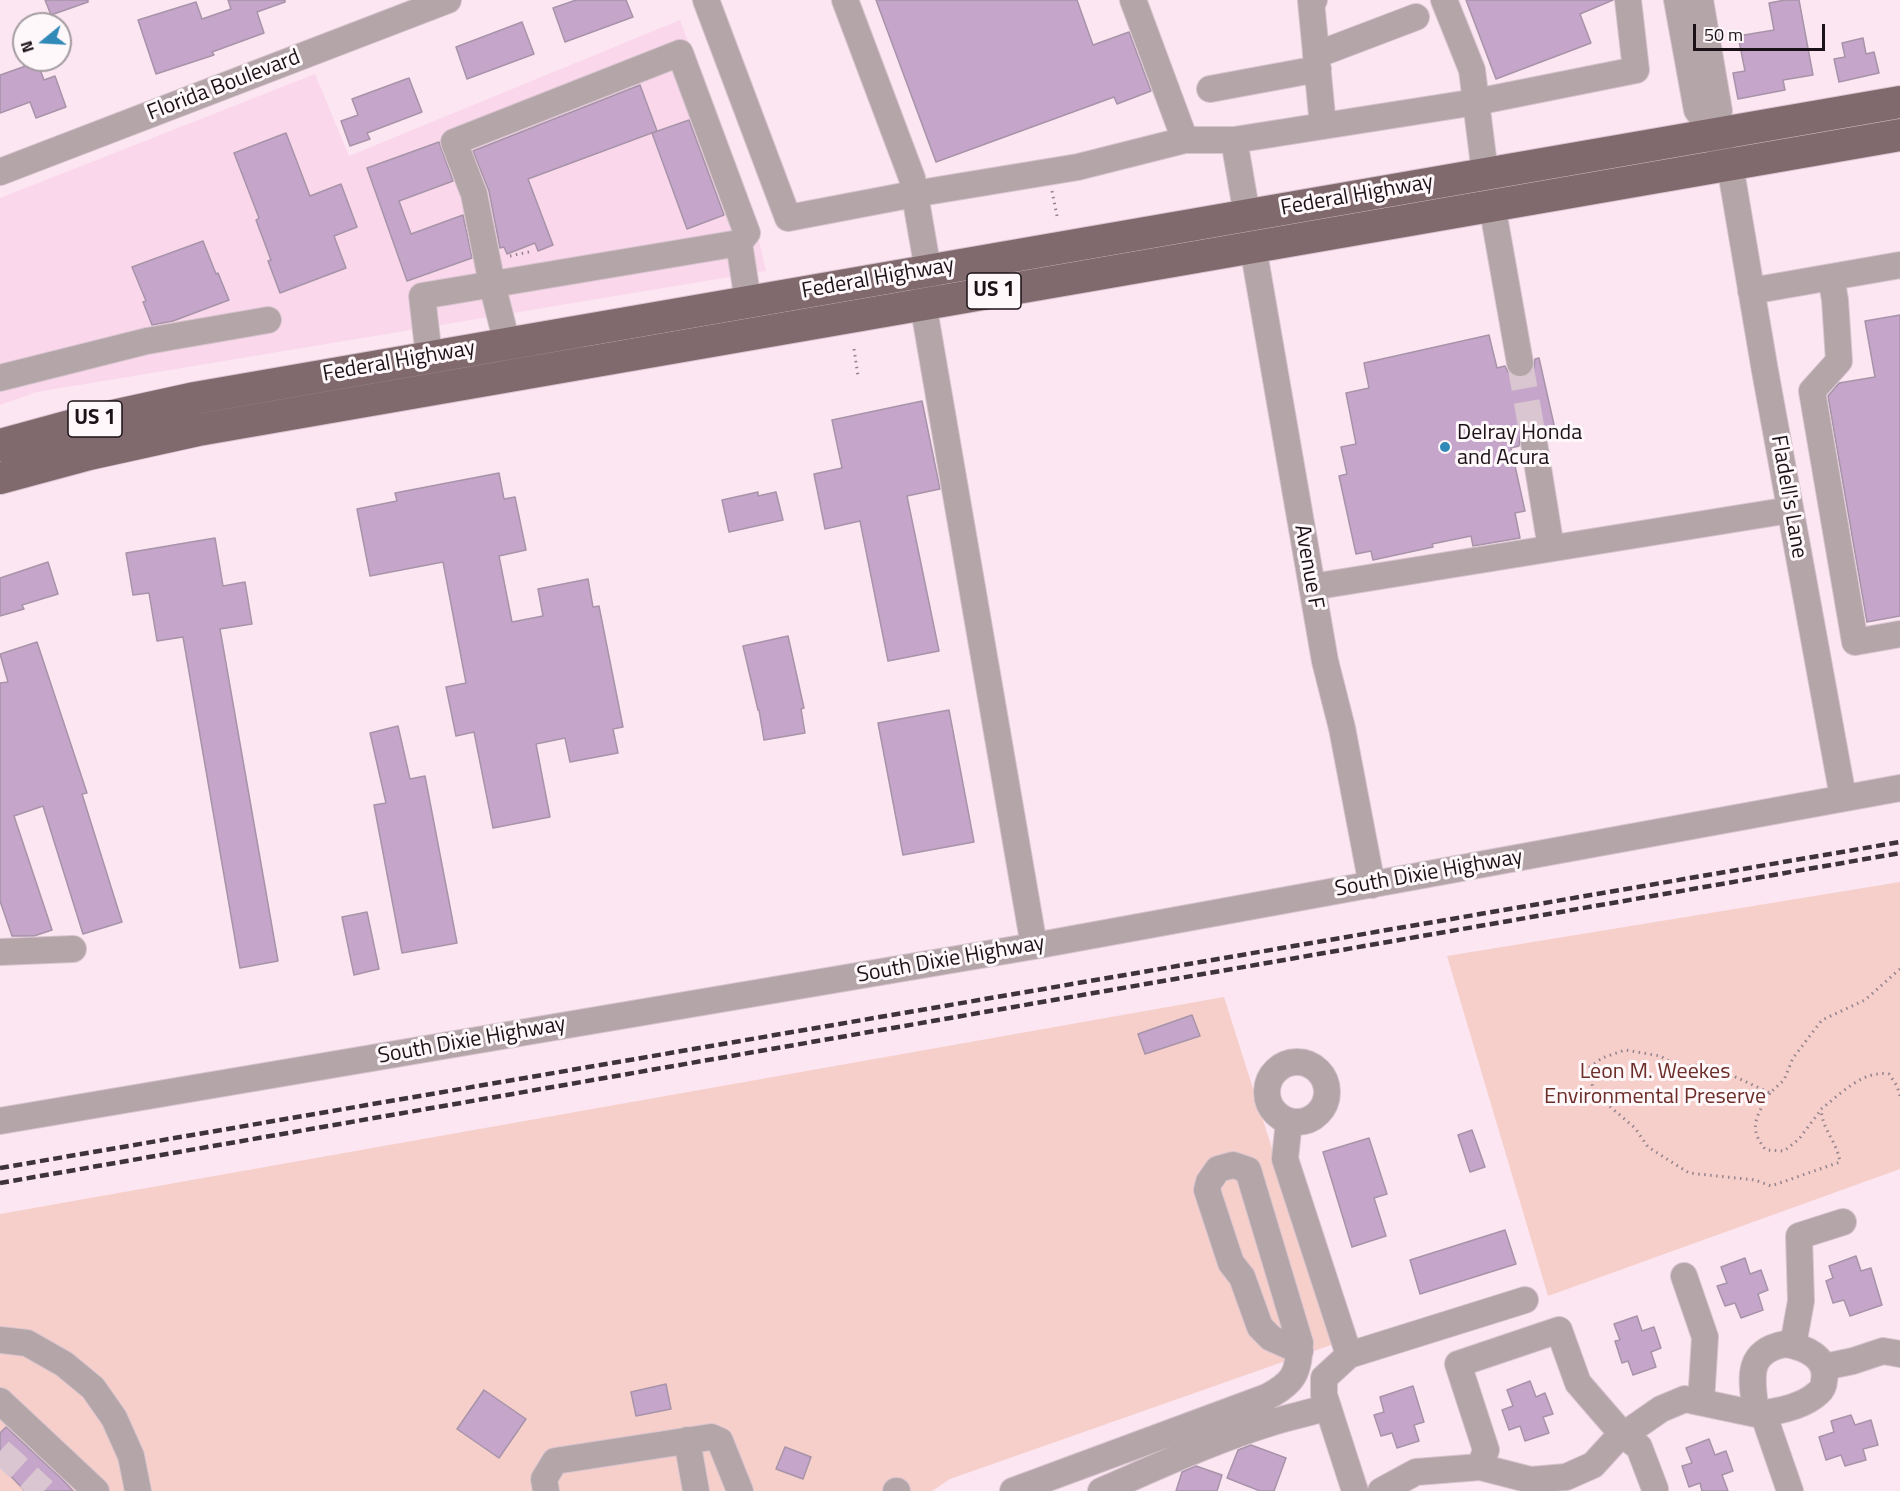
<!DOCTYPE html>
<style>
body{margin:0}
#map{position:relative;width:1900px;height:1491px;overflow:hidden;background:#fce6f2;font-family:"Titillium Web",sans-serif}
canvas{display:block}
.north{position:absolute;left:12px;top:12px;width:60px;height:60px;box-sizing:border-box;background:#fef8fb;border:2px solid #a39ca0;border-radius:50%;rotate:252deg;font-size:16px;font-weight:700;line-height:24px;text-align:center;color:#1b1217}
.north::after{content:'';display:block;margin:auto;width:21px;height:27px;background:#3089b7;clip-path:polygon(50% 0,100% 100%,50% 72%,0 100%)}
.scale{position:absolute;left:1693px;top:24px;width:132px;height:27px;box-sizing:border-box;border:3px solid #1b1217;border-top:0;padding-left:8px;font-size:18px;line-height:21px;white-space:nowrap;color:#1b1217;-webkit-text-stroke:4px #fef8fb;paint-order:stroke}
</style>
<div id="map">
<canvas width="1900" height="1491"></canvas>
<div class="north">N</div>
<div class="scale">50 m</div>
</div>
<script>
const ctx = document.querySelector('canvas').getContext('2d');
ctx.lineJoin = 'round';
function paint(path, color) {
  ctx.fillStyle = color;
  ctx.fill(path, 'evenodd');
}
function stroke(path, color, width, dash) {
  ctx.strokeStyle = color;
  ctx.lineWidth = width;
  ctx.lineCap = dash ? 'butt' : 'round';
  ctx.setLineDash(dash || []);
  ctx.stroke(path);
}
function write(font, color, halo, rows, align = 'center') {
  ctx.font = font + ' "Titillium Web",sans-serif';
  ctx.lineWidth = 6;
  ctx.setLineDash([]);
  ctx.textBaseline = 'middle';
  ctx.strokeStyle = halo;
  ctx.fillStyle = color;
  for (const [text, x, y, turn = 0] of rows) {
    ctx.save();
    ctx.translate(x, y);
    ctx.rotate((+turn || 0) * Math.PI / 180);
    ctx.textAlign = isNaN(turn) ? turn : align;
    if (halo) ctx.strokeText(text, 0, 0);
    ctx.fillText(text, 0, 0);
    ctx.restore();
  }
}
paint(new Path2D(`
 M680 20 752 211 766 271 37 392 0 405V198L315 74 349 156Z`), '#fbd7eb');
paint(new Path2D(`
 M1900 882V1169L1548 1296 1447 956Z
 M1224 997 1334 1344 950 1479 932 1491H0V1214Z`), '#f6cfca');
const building = new Path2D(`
 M45 0H88V2L51 15Z
 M228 0H285V2L257 12 264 33 212 52 214 55 156 74 138 20 196 2 202 19 231 9Z
 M576 0H626L633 17 565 42 553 8Z
 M876 0H1077L1093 45 1129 32 1151 91 1117 104 1114 97 936 162Z
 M1466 0H1613L1580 14 1591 43 1496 79Z
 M1785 0H1799L1813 75 1783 80 1785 90 1738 99 1733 73 1745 71 1738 36 1774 30 1769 3Z
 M522 22 534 54 467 79 456 47Z
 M1863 38 1866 54 1874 52 1879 73 1839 82 1834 59 1845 57 1842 43Z
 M37 62 44 80 55 76 66 107 36 118 30 102 0 113V75Z
 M409 78 422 112 367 133 370 139 350 146 341 121 358 115 352 99Z
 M640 85 657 131 528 179 553 245 538 251 535 243 507 254 504 247 500 248 489 191 473 151Z
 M689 120 724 215 687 229 652 133Z
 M286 133 310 196 341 184 357 227 334 236 346 268 280 293 268 261 271 260 256 220 259 218 234 153Z
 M439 142 453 181 399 201 411 234 463 215 472 258 407 281 367 168Z
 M203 241 216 274 218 273 229 300 173 321 152 325 143 302 146 301 132 267Z
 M1900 315V616L1867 622 1828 396 1839 383 1875 377 1865 321Z
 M1489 335 1497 368 1505 366 1508 372 1514 377 1522 378 1529 375 1534 368 1535 359 1539 358 1557 438 1549 440 1545 433 1540 429 1531 428 1525 431 1520 437 1519 446 1511 448 1525 511 1515 513 1520 538 1473 546 1471 536 1432 544 1433 547 1373 560 1371 551 1356 554 1339 476 1347 474 1341 447 1356 444 1346 393 1369 388 1364 363Z
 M922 401 940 489 907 496 939 651 888 661 860 521 825 529 814 474 842 468 832 420Z
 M499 473 504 499 515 497 526 550 499 556 512 622 543 616 538 589 588 579 593 607 599 606 623 727 613 729 618 753 570 762 565 738 536 744 550 817 493 828 474 732 456 736 446 687 466 683 443 562 370 576 357 509 397 501 395 493Z
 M758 492V496L776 492 783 520 729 532 722 500Z
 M215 538 223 586 245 582 252 624 220 629 278 961 240 968 183 637 157 641 149 593 133 595 126 553Z
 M48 562 58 594 22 605 24 609 0 616V578Z
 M788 636 804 708 801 709 805 733 764 740 759 710H758L743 646Z
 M37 642 87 793 82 794 122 922 83 934 43 806 14 816 52 930 34 936H12L0 901V683L8 682 0 654Z
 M949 710 974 842 903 855 878 723Z
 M398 726 410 779 425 776 457 943 402 953 374 805 386 803 370 733Z
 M367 912 379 969 354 975 342 917Z
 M1192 1015 1200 1036 1145 1054 1138 1034Z
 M1472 1130 1485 1167 1470 1172 1458 1135Z
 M1369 1138 1387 1194 1374 1198 1386 1236 1352 1247 1323 1152Z
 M1505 1230 1516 1264 1420 1294 1410 1260Z
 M1856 1256 1861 1271 1871 1268 1882 1305 1850 1316 1844 1300 1833 1303 1826 1281 1833 1278 1829 1266Z
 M1745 1258 1750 1274 1761 1270 1768 1290 1758 1294 1763 1310 1741 1318 1735 1303 1725 1306 1717 1286 1727 1283 1721 1267Z
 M1637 1316 1642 1331 1654 1327 1661 1348 1651 1352 1656 1367 1633 1375 1628 1361 1622 1363 1615 1341 1620 1340 1614 1324Z
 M1530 1381 1536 1397 1545 1393 1553 1414 1543 1417 1549 1433 1525 1441 1520 1426 1509 1430 1502 1410 1513 1406 1507 1390Z
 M666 1384 671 1409 636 1416 631 1392Z
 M1413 1386 1424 1422 1414 1425 1419 1441 1397 1448 1392 1433 1381 1436 1374 1415 1384 1412 1380 1397Z
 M484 1390 526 1419 499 1458 457 1429Z
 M1851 1415 1855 1425 1871 1420 1878 1445 1863 1449 1866 1460 1845 1466 1841 1455 1826 1460 1819 1437 1834 1432 1831 1421Z
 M6 1427 63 1480 73 1491H25L0 1465V1433Z
 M1709 1439 1715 1455 1726 1451 1733 1471 1722 1475 1728 1491H1702L1700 1483 1689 1487 1682 1466 1692 1463 1686 1448Z
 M1251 1445 1286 1458 1274 1491H1260L1227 1478 1238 1450Z
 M785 1447 811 1457 803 1479 776 1469Z
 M1196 1466 1222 1475 1217 1491H1176L1182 1472Z`);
paint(building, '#c6a5ca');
stroke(building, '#a794a9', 1.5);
stroke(new Path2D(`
 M1520 363 1534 443
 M0 1451 44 1491`), '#dac6d1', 26, [26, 13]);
const minor = new Path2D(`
 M706 0 788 218 914 194 1078 167 1185 140 1133 0
 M845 0 912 178 928 270 924 304 925 315 1034 946
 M1314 0 1311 1 1323 126
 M1444 0 1472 70 1485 173
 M1677 0 1697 110 1715 134 1732 177 1765 371 1843 797
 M1700 0 1719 111 1715 134
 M1316 55 1416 17
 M1210 89 1318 69
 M1185 140H1234L1476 102 1636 70 1628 0
 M1234 140 1247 215
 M0 172 448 0
 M1492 205 1520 363
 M1253 247 1325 661 1342 728 1372 885
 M1831 277 1835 300 1839 361 1812 391 1855 642 1900 634
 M1751 291 1900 265
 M429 357 422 296 739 243 748 301
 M533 371 507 343 492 284 474 194 454 142 680 53 747 233 739 243
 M0 378 147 341 268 320
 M1534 443 1551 548
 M1312 587 1790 510
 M0 952 73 949
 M1267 1092a30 30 0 1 1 60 0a30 30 0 1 1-60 0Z
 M0 1121 1034 946 1900 788
 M1289 1121 1285 1159 1349 1355
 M1684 1276 1705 1337 1701 1402
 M0 1340 27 1343 64 1364 93 1388 114 1418 131 1456 138 1491
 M1785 1344C1804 1347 1829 1357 1824 1381 1824 1385 1822 1390 1818 1393 1803 1407 1776 1412 1756 1414 1752 1380 1744 1352 1785 1344Z
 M1793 1345 1801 1301 1799 1236 1843 1222
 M1824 1367 1853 1361 1883 1351 1900 1354
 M0 1401 96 1491
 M1763 1413 1790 1491
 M687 1440 696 1491
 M1480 1467 1486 1450 1458 1364 1559 1330 1578 1383 1623 1435 1639 1447 1655 1489
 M546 1491 544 1479 555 1461 711 1437 720 1441 740 1491
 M896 1491H897
 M1013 1491 1267 1397C1295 1382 1298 1373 1300 1343L1248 1170 1233 1165 1218 1169 1209 1182 1207 1190 1231 1263 1242 1277 1260 1327 1271 1338 1300 1351
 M1101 1491C1157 1467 1212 1441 1270 1423 1289 1417 1309 1413 1328 1407
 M1355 1491 1324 1395V1378L1349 1355 1525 1300
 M1381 1491 1416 1472 1480 1467 1531 1480 1566 1477 1593 1465 1615 1441 1661 1409 1685 1399 1756 1414`);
const major = new Path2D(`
 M0 445 81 423 195 398 1900 102
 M0 478 89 454 198 430 1900 135`);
stroke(minor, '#d8c4cf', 28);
stroke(major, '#d8c4cf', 34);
stroke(new Path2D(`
 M1052 191 1057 216
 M510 256 533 251
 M854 349 858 376
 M1900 969 1865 1000 1822 1020 1793 1058 1784 1080 1770 1093 1712 1066 1698 1065 1680 1067 1660 1056 1625 1050 1602 1058 1590 1067 1593 1092 1635 1128 1648 1147 1689 1173 1755 1180 1771 1186 1840 1162C1836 1139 1823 1132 1821 1109 1841 1094 1862 1070 1889 1074L1897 1086 1900 1096
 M1770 1093C1757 1115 1747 1128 1766 1150L1784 1151 1799 1139 1820 1111`), '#94848d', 3, [1.5, 4.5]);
stroke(minor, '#b3a5a8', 26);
stroke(major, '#816a6e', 32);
stroke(new Path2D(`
 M0 1168 1900 842
 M0 1183 1900 853`), '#3e3339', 4.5, [9, 4.5]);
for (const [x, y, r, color] of [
 [1445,447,6,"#3089b7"]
]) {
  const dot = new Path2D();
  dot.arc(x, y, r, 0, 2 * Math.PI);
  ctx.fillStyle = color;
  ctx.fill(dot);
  stroke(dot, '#fef8fb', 2);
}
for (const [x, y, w] of [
 [994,291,54],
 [95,419,54]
]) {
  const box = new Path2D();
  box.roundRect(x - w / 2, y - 18, w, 36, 4.5);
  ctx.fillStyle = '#fef8fb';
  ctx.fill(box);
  stroke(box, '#1b1217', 1.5);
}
write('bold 21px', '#1b1217', null, [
 ["US 1",994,291],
 ["US 1",95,419]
]);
write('22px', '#1b1217', '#fef8fb', [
 ["Florida Boulevard",224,86,-21],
 ["Federal Highway",1357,196,-10],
 ["Federal Highway",878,279,-10],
 ["Federal Highway",399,362,-10],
 ["Fladell's Lane",1788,497,80],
 ["Avenue F",1308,567,80],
 ["South Dixie Highway",1429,874,-10],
 ["South Dixie Highway",951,960,-10],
 ["South Dixie Highway",472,1041,-10]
]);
write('22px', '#1b1217', '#fef8fb', [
 ["Delray Honda",1457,434],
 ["and Acura",1457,459]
], 'left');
write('22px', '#6c2c27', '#fef8fb', [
 ["Leon M. Weekes",1655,1073],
 ["Environmental Preserve",1655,1098]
]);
</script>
